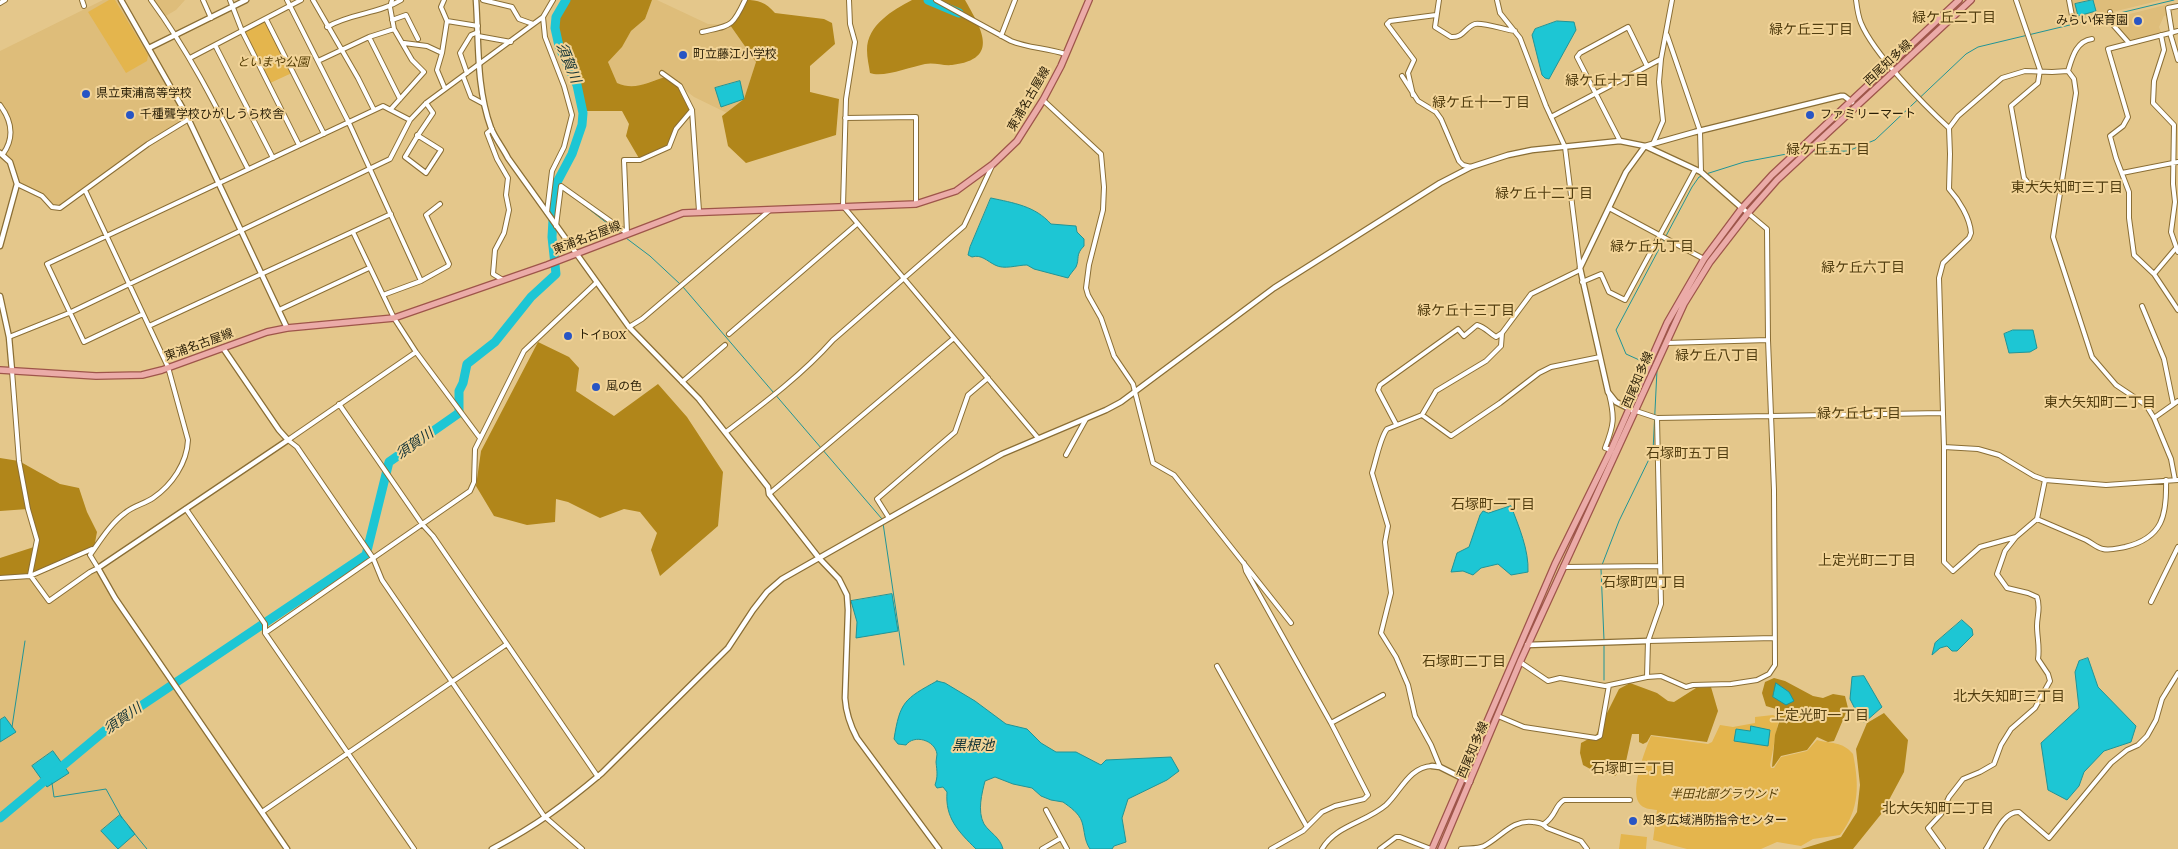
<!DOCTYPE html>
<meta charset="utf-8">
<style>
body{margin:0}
canvas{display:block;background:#e4c78b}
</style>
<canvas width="2178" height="849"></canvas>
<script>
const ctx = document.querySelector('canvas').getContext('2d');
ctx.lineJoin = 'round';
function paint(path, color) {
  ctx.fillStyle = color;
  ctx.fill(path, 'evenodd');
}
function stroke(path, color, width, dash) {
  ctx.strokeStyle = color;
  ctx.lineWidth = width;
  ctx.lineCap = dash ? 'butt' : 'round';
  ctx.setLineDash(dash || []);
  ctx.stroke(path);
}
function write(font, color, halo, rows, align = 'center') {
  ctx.font = font + ' "IBM Plex Serif","Noto Sans JP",serif';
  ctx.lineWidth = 4;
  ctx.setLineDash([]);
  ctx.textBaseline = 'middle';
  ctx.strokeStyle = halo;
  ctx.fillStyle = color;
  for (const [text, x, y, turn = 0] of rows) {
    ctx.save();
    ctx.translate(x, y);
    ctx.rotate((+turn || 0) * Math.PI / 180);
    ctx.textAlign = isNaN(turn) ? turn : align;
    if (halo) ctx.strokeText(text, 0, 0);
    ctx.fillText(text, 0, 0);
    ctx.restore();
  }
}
paint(new Path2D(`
 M103 0H121L184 116V120L150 140 60 208 52 207 42 196 17 184 15 173 3 154 9 146V117L0 105V51Z
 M151 0H185L176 10 164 17Z
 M652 0H657L708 24 730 25 756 62 744 99 727 113 694 97 680 86 655 80 637 87H627L617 84 608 62 622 47 631 31 645 19Z
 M2070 0H2162L2075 21Z
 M2165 5 2167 15 2164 16 2159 27 2161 32 2130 41 2115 24 2114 18Z
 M98 568 102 582 283 849H0V579L30 576 49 601Z`), '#debd7a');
paint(new Path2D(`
 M109 0H115L148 55 147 61 126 73 88 12Z
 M266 19 294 72 268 84 242 31Z
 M1773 715 1779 718 1770 765 1771 768H1774L1781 757 1807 751 1817 740C1832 744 1842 741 1853 754 1859 784 1860 809 1840 835L1813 839 1801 846 1777 842 1761 849H1687L1653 840 1657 810C1650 809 1643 809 1639 803 1630 789 1645 750 1651 736L1708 744 1712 742 1720 725 1733 727 1755 723V717Z
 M1621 834 1647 837 1646 849H1619Z`), '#e4b54d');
paint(new Path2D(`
 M565 0H652L645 19 631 31 622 47 608 62 617 83C635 91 648 82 665 77L680 86 692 110 676 129 669 146 640 160 626 136 629 124 622 111H583L580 92 560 47 556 17Z
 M745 0C759 0 765 2 775 13L824 19 832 23 835 44 810 66V92L839 99 836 135 746 163 728 146 722 116 744 99 756 62 730 25Z
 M912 0H965C980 27 1002 59 952 65 943 66 934 62 925 64 910 67 883 78 870 73 869 66 867 58 867 50 867 25 893 10 912 0Z
 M538 342 569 357 579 368 576 391 614 416 658 384 687 417 723 472 718 526 660 576 651 550 657 533 640 512 624 509 600 518 568 502 556 499 555 522 527 525 494 516 476 486 481 451Z
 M0 458 19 461 60 484 79 488 87 512 97 532 94 548 30 576 0 578V558L37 546 28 509 0 511Z
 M1774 678 1785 681 1813 696 1823 698 1833 694 1845 696 1848 708 1834 741 1828 742 1817 737 1807 750 1781 756 1774 766 1772 767 1775 735 1780 719 1776 709 1766 706 1762 693 1765 682Z
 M1630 683 1657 693 1668 701 1674 702 1696 688 1711 687 1718 711 1707 742 1651 735 1647 742 1643 744 1639 742V734H1632L1625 766 1615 776 1594 771 1583 765 1580 753 1581 743 1596 735 1619 689Z
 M1884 713 1908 740 1904 772 1882 813 1853 849H1801L1841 837 1857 812 1860 785 1856 749 1867 723Z`), '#b1861a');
const water = new Path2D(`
 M2093 0 2096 11 2078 16 2075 4Z
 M1557 21 1574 22 1576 30 1549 79 1545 78 1542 75 1532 35 1535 29Z
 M740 81 744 99 721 107 715 88Z
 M991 198C1014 203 1035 206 1051 224L1076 226 1077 232 1084 239V246C1075 255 1080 258 1076 267 1074 270 1070 274 1068 278L1034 269 1027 265C1017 265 1004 270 995 265 987 261 981 254 972 257L968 255 970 247Z
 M2013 330H2033L2037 348 2030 352 2009 353 2004 334Z
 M1511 506C1519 527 1529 550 1528 572L1511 575 1498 564 1481 568 1473 575 1463 571 1451 572 1457 553 1469 547 1480 515 1483 511 1488 513Z
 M892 594 898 631 856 638 857 622 851 601Z
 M1962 620 1972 629 1973 635 1957 651H1952L1947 646 1940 648 1932 655 1935 643Z
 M2088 658 2098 687 2136 726 2131 742 2104 751 2084 772 2079 786 2067 800 2048 790 2041 743 2079 708 2075 672 2079 661Z
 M1864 676 1882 707 1865 722 1861 721 1850 699 1852 677Z
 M937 681 945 683 975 701 1006 724 1027 729 1041 743 1056 752H1076L1101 765 1106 760 1171 757 1179 771 1167 780 1128 799 1122 818 1126 842 1114 846 1112 849H1090C1084 840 1085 832 1082 822 1079 813 1070 807 1063 802L1051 800 1041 796 1032 788 1013 784 995 777 985 781C982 793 977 811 984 824 990 833 1000 837 1003 849H976C958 831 945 818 947 792L943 787 937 788 935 785C938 776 937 772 936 762 936 759 937 757 937 754 935 740 914 734 906 745L898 744 894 739C900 702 904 699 937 681Z
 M1776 683 1789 692 1794 701 1786 705 1773 697Z
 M5 717 16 732 0 742V720Z
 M1751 726 1770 730 1768 746 1734 741 1736 729 1750 731Z
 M53 751 69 773 47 787 32 766Z
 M120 815 135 834 118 849 101 831Z`);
paint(water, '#1dc6d4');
stroke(water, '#219496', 1);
stroke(new Path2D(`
 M1811 152 1848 151 1875 140 1966 54 1978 47 2174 0
 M1706 174 1744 162 1792 153
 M557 179 562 185
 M567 192 621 234
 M626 238 650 256 680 284
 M683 287 882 519
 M1646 363 1626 354 1616 330 1692 187 1699 177 1703 176
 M883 523 904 665
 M1602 565 1619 521 1653 451 1657 370
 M1601 569 1604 640
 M1604 680V644
 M12 727 25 641
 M52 783 54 797 106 789 122 818
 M129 827 147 849`), '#219496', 1);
stroke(new Path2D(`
 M928 0 959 13
 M0 818 108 728 366 555 389 462 459 413V391L463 383 467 364 495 342 531 297 556 274 552 237 555 186 572 154 582 125 583 113 577 85 559 46 555 28 556 17 566 0`), '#1dc6d4', 9);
const minor = new Path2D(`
 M82 0 84 6
 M151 0C190 53 218 110 248 169
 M203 0 211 18
 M230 0 242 31 299 145
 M287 0 349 123 421 281
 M313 0 358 78 374 110
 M392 0 390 7 394 29
 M444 0 441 7 447 21 442 53 437 70 445 89
 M483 0 512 7 519 19 533 24
 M849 0 850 24 855 42 846 99 843 206 1038 438
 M936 0 1011 41C1028 48 1047 48 1065 54
 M1439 0 1435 27 1451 37C1464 38 1465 27 1475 24 1482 22 1506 30 1515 31
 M1497 0 1500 13 1520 38 1546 106 1565 147 1580 268
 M1856 0C1857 8 1858 16 1861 23 1874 54 1924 105 1949 128
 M2016 0 2040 70 2038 83 2011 106 2024 178 2029 184 2060 185
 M2069 0 2073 21
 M0 3 5 0
 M2110 12 2114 26 2129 43
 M266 19 324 134
 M392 20 406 15 418 39
 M447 21 478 26
 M327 27C350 13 379 14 401 0
 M702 32C731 25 732 28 745 0
 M2170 33 2178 60
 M2172 33 2168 8 2178 6
 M1667 35 1700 131 1701 172
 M2161 35 2164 50 2154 81 2153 103 2174 125 2173 184 2175 202 2171 232 2178 252
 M478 36 511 42
 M1001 36 1015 0
 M369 37 400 99
 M404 43 427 46 442 53
 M215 45 273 158
 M190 58 301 0
 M318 61 369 37 394 29 412 60 424 72 391 109
 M2068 71 2074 79 2076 93 2053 237 2092 357 2116 385 2146 405 2154 418 2171 459 2175 480
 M2068 71C2072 58 2076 41 2092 39
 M467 73 460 53 471 35 478 32
 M662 73 680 86 692 110 699 211
 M463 76 471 97 484 104
 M1402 76 1418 101 1436 112 1441 119 1459 161 1463 165 1471 167
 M1413 95 1408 73 1414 60 1387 24 1390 21 1436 15
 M1043 100 1101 154 1104 187 1103 210 1089 265 1086 288 1088 295 1101 318 1114 356 1133 384 1153 463 1174 475 1291 623
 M0 105C12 121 15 137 3 154
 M1551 117 1661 59 1672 0
 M845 118 916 117V204
 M492 129 487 133 497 159 508 178 506 195 509 210 504 233 495 250 493 274 503 280
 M417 135 441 150 426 173 405 157C414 141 423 127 433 113L426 103
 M1620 141 1577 57 1580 53 1628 27 1647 66
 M1653 144 1663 121 1659 82 1661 59
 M2122 173 2178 162
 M17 184 42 196 52 207 60 208 148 144 189 119
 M1609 208 1704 259
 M547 212 552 171 564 147 572 115 564 86 545 37 543 17 553 0
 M556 226 561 186 627 233
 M353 232 394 318 416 352 480 438
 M627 233 624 160H640L669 147 676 129 692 110
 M2176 248 2154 274 2134 255 2129 218V192L2116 158 2110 136 2123 126 2128 117 2108 49 2178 31
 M2154 274 2178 310
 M1582 282 1601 274 1609 292 1625 300 1695 170
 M383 295 421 281 448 266 449 264 426 215 440 204
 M2142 306 2164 359 2173 403
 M279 310 369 268
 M143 314 84 342 47 264 383 106 410 120
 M149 326 391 214
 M629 327 642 319 770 210
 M729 334 857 224
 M9 337 69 313 390 159 410 120 426 103 543 17
 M1666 343 1768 340
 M416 352 288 440 297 447 373 558 382 580 544 816 582 849
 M12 371 19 461 28 509 37 540 30 575 49 601 90 572 98 568 90 555C100 541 111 523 125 513 133 506 144 504 153 498 172 485 187 463 188 440L168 367 85 190
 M682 382 725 345
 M1609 394C1615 418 1614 425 1605 448L1611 450
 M339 404 422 524 433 536 598 777
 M1636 411 1657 418 1942 413 1943 415
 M1422 415 1451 436 1500 403 1539 373 1551 367 1600 357
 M2154 418 2178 401
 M1396 424 1378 390 1380 385 1458 329 1464 336 1477 325C1485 327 1489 333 1496 337L1502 333 1531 294 1580 270
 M726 432C763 404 802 375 833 340L964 226 992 166
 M1944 447 1978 449 1999 455 2034 476 2045 480 2106 485 2178 480
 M1066 455 1086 419
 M769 494 954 338
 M186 509 265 624V633L414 849
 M889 518 877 499 955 432 968 395 988 378
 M2037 519C2053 526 2070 533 2086 540 2092 543 2097 548 2103 549 2110 551 2118 548 2125 547 2163 538 2167 515 2166 480
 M2016 537 1980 547 1953 571 1944 562V447L1939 278 1943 263 1969 238 1971 233C1970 218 1959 200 1949 189L1950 154 1949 128 1958 116 2002 78 2025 71 2052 72 2068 71
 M1244 563 1246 571 1331 723 1368 795 1364 799 1335 806 1322 812 1303 831 1271 849
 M1563 567 1660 566
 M0 578 30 576 92 549
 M2151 602 2178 547
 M265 633 470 491 474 482 475 449 524 351 596 283
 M1648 641 1774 638
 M1520 662 1548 681 1560 678 1605 686 1647 677 1661 676 1686 687 1693 685 1731 684 1757 680 1769 674 1775 665 1774 490 1768 340 1767 229 1742 208
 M1217 666 1307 827
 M1647 677 1648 641 1661 604 1657 418
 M1498 716 1524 727 1596 738 1600 736 1609 685
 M1331 723 1383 695
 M1440 767 1431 745 1415 716 1408 685 1396 657 1381 633 1391 593 1385 542 1388 526 1372 473C1376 461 1380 438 1387 429L1422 415 1436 391 1486 361 1501 346 1502 333
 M1046 810 1067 849
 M262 812 507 644
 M1544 824C1557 815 1554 806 1564 800H1630
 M1042 849 1061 838
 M1322 849C1336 825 1365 823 1386 805 1401 791 1409 767 1432 766
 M1380 849 1396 837H1400L1431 849
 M1461 849C1468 848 1478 849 1484 846 1501 837 1513 819 1533 822 1539 823 1543 823 1547 828L1581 841 1587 849
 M1943 849 1928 828 1941 814 1949 797 1963 779 1980 772 1994 764 2001 745 2011 729 2035 708 2050 681 2048 674 2038 659C2040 647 2037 637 2037 626 2037 615 2041 608 2037 597L2028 593 2007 588 1997 574 2005 551 2016 537 2037 519 2045 480
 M1986 849C1994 837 2003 811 2019 812L2049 838 2111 763 2127 750 2138 745 2147 736 2156 720 2162 699 2178 673`);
const tertiary = new Path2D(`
 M121 0 186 114 287 328
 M476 0C479 43 476 87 491 128 495 138 503 148 508 158L629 327 699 399 768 487 769 494 819 558 839 579 847 595 848 610 845 698C846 713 850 725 857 738L939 849
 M149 48 246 0
 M0 153 10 162 17 184 0 246
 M0 296 9 337 12 371
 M223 348 279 430 288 440 98 568 115 598 287 849
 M1632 410 1616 402 1608 392 1580 268 1626 172 1645 146 1701 172 1742 208
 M1527 645 1648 641
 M1432 766 1440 767 1470 782
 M492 849C536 826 564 805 602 773L728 648 753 610 767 592 782 579 1002 454 1106 410 1121 402 1274 288 1440 183 1471 167 1508 155 1532 150 1620 141 1645 146 1695 132 1841 96H1844L1852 102`);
const primary = new Path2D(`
 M0 370 96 376 142 375 162 370 267 332 287 328 394 318 547 265 683 213 916 204 956 191 993 164 1017 141 1043 100 1061 66 1089 0
 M1432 849 1555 564 1611 450 1667 323 1704 259 1742 208 1772 175 1959 0
 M1441 849 1520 662 1684 304 1710 262 1748 213 1777 180 1971 0`);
stroke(minor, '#8a6e35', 6);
stroke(tertiary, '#8a6e35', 7);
stroke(primary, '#9e554a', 8);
stroke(minor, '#fff', 4);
stroke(tertiary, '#fff', 4.5);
stroke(primary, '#ebaba8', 5.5);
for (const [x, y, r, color] of [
 [2138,21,5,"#2855c4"],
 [683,55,5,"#2855c4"],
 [86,94,5,"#2855c4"],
 [130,115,5,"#2855c4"],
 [1810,115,5,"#2855c4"],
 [568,336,5,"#2855c4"],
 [596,387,5,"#2855c4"],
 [1633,821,5,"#2855c4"]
]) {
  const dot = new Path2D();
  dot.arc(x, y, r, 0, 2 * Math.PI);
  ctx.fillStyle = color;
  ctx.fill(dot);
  stroke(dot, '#f2d498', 2);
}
write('12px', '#291e06', '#f2d498', [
 ["みらい保育園",2128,21,"right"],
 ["町立藤江小学校",693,55],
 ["県立東浦高等学校",96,94],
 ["千種聾学校ひがしうら校舎",140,115],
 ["ファミリーマート",1820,115],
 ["トイBOX",578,336],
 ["風の色",606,387],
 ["知多広域消防指令センター",1643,821]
], 'left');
write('italic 12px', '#533c03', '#f2d498', [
 ["といまや公園",273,63],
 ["半田北部グラウンド",1724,795]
]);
write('12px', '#291e06', '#f2d498', [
 ["西尾知多線",1888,63,-43],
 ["東浦名古屋線",1029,99,-60],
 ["東浦名古屋線",587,238,-21],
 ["東浦名古屋線",199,345,-20],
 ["西尾知多線",1638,380,-67],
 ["西尾知多線",1473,750,-67]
]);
write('14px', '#523e10', '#f2d498', [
 ["緑ケ丘二丁目",1954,18],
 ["緑ケ丘三丁目",1811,30],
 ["緑ケ丘十丁目",1607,81],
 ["緑ケ丘十一丁目",1481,103],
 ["緑ケ丘五丁目",1828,150],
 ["東大矢知町三丁目",2067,188],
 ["緑ケ丘十二丁目",1544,194],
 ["緑ケ丘九丁目",1652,247],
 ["緑ケ丘六丁目",1863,268],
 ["緑ケ丘十三丁目",1466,311],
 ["緑ケ丘八丁目",1717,356],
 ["東大矢知町二丁目",2100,403],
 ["緑ケ丘七丁目",1859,414],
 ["石塚町五丁目",1688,454],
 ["石塚町一丁目",1493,505],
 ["上定光町二丁目",1867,561],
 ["石塚町四丁目",1644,583],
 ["石塚町二丁目",1464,662],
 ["北大矢知町三丁目",2009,697],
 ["上定光町一丁目",1820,716],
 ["石塚町三丁目",1633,769],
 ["北大矢知町二丁目",1938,809]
]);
write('italic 14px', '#133336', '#f2d498', [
 ["須賀川",568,63,68],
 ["須賀川",415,444,-35],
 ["須賀川",123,719,-35],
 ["黒根池",973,746]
]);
</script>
